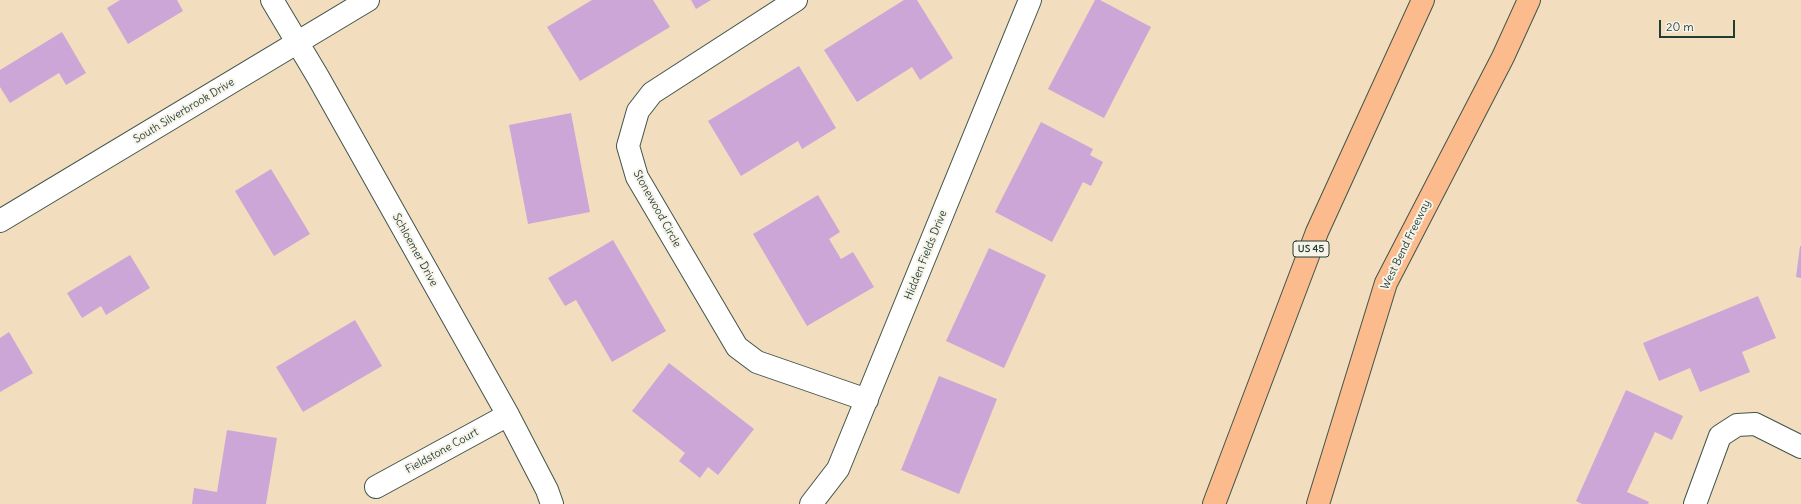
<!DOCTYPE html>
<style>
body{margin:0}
#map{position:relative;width:1801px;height:504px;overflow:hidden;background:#f3ddbf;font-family:Delius,sans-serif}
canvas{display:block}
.scale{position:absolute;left:1659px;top:20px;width:76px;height:18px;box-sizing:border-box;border:2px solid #1f3d34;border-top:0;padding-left:5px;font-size:12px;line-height:14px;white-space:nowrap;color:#1f3d34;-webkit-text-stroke:3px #f7f3e8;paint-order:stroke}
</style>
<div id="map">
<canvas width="1801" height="504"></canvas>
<div class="scale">20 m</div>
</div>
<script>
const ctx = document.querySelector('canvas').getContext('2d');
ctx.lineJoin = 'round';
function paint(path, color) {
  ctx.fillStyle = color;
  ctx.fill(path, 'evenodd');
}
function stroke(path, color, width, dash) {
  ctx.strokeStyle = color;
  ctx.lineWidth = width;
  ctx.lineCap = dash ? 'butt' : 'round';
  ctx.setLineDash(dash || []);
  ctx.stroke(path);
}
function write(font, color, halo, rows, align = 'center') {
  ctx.font = font + ' Delius,sans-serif';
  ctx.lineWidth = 4;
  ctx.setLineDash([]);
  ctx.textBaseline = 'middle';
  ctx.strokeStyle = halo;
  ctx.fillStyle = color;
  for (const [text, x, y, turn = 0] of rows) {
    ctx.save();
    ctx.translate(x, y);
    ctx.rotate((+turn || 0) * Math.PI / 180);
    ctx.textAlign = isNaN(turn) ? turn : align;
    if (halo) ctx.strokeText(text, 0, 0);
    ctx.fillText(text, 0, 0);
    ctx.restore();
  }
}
paint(new Path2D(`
 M120 0H177L183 11 128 44 107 8Z
 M592 0H653L670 27 580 81 547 27Z
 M691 0H711L696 9Z
 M904 0H917L953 58 920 80 912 67 857 102 824 50Z
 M1095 0H1100L1151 27 1104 118 1048 89Z
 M62 32 86 73 66 85 59 73 10 103 0 87V70Z
 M799 66 836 128 802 149 798 141 741 176 708 121Z
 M571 113 590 212 528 224 509 125Z
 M1041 122 1093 149 1090 155 1103 162 1091 186 1083 182 1052 242 995 212Z
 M271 169 310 234 274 256 235 191Z
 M818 195 840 232 829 239 841 259 853 252 874 287 807 326 753 234Z
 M613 240 666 331 612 362 576 300 565 306 548 278Z
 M1800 246H1801V278L1796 277Z
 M989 248 1046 275 1004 368 946 341Z
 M130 255 150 288 106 315 101 306 82 318 67 293Z
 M1758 296 1776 338 1742 352 1750 372 1700 392 1690 368 1659 381 1643 343Z
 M355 320 382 366 303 412 276 367Z
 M9 332 33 373 0 392V338Z
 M669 363 754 429 718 475 708 467 700 478 679 461 685 453 632 411Z
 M939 376 997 399 959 494 901 470Z
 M1626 390 1683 416 1672 440 1655 432 1627 492 1649 502 1648 504H1582L1576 501Z
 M227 430 277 438 266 504H192L194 488 217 492Z`), '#cca6d7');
const minor = new Path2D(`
 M272 0 318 77 508 415 547 490 552 504
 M796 0 652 93 638 111 628 146 637 177 737 347 757 362 867 400
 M0 221 368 0
 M376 487 508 415
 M811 504 838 469 1030 0
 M1695 504 1720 436 1737 425 1755 424 1801 447`);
const highway = new Path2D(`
 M1214 504 1317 232 1423 0
 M1318 504 1386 283 1503 57 1529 0`);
stroke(minor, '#3f5549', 24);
stroke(highway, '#3f5549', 24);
stroke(minor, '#fff', 22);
stroke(highway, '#fbbb8c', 22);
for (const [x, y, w] of [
 [1311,249,36]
]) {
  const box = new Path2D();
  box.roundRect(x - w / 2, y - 8, w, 16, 3);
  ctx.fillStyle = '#f7f3e8';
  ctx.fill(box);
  stroke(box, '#1f3d34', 1);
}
write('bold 10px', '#1f3d34', null, [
 ["US 45",1311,249]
]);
write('11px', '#1f3d34', '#f7f3e8', [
 ["South Silverbrook Drive",184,111,-31],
 ["Stonewood Circle",657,209,61],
 ["West Bend Freeway",1406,245,-64],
 ["Schloemer Drive",415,250,61],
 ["Hidden Fields Drive",926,255,-68],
 ["Fieldstone Court",442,451,-29]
]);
</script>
